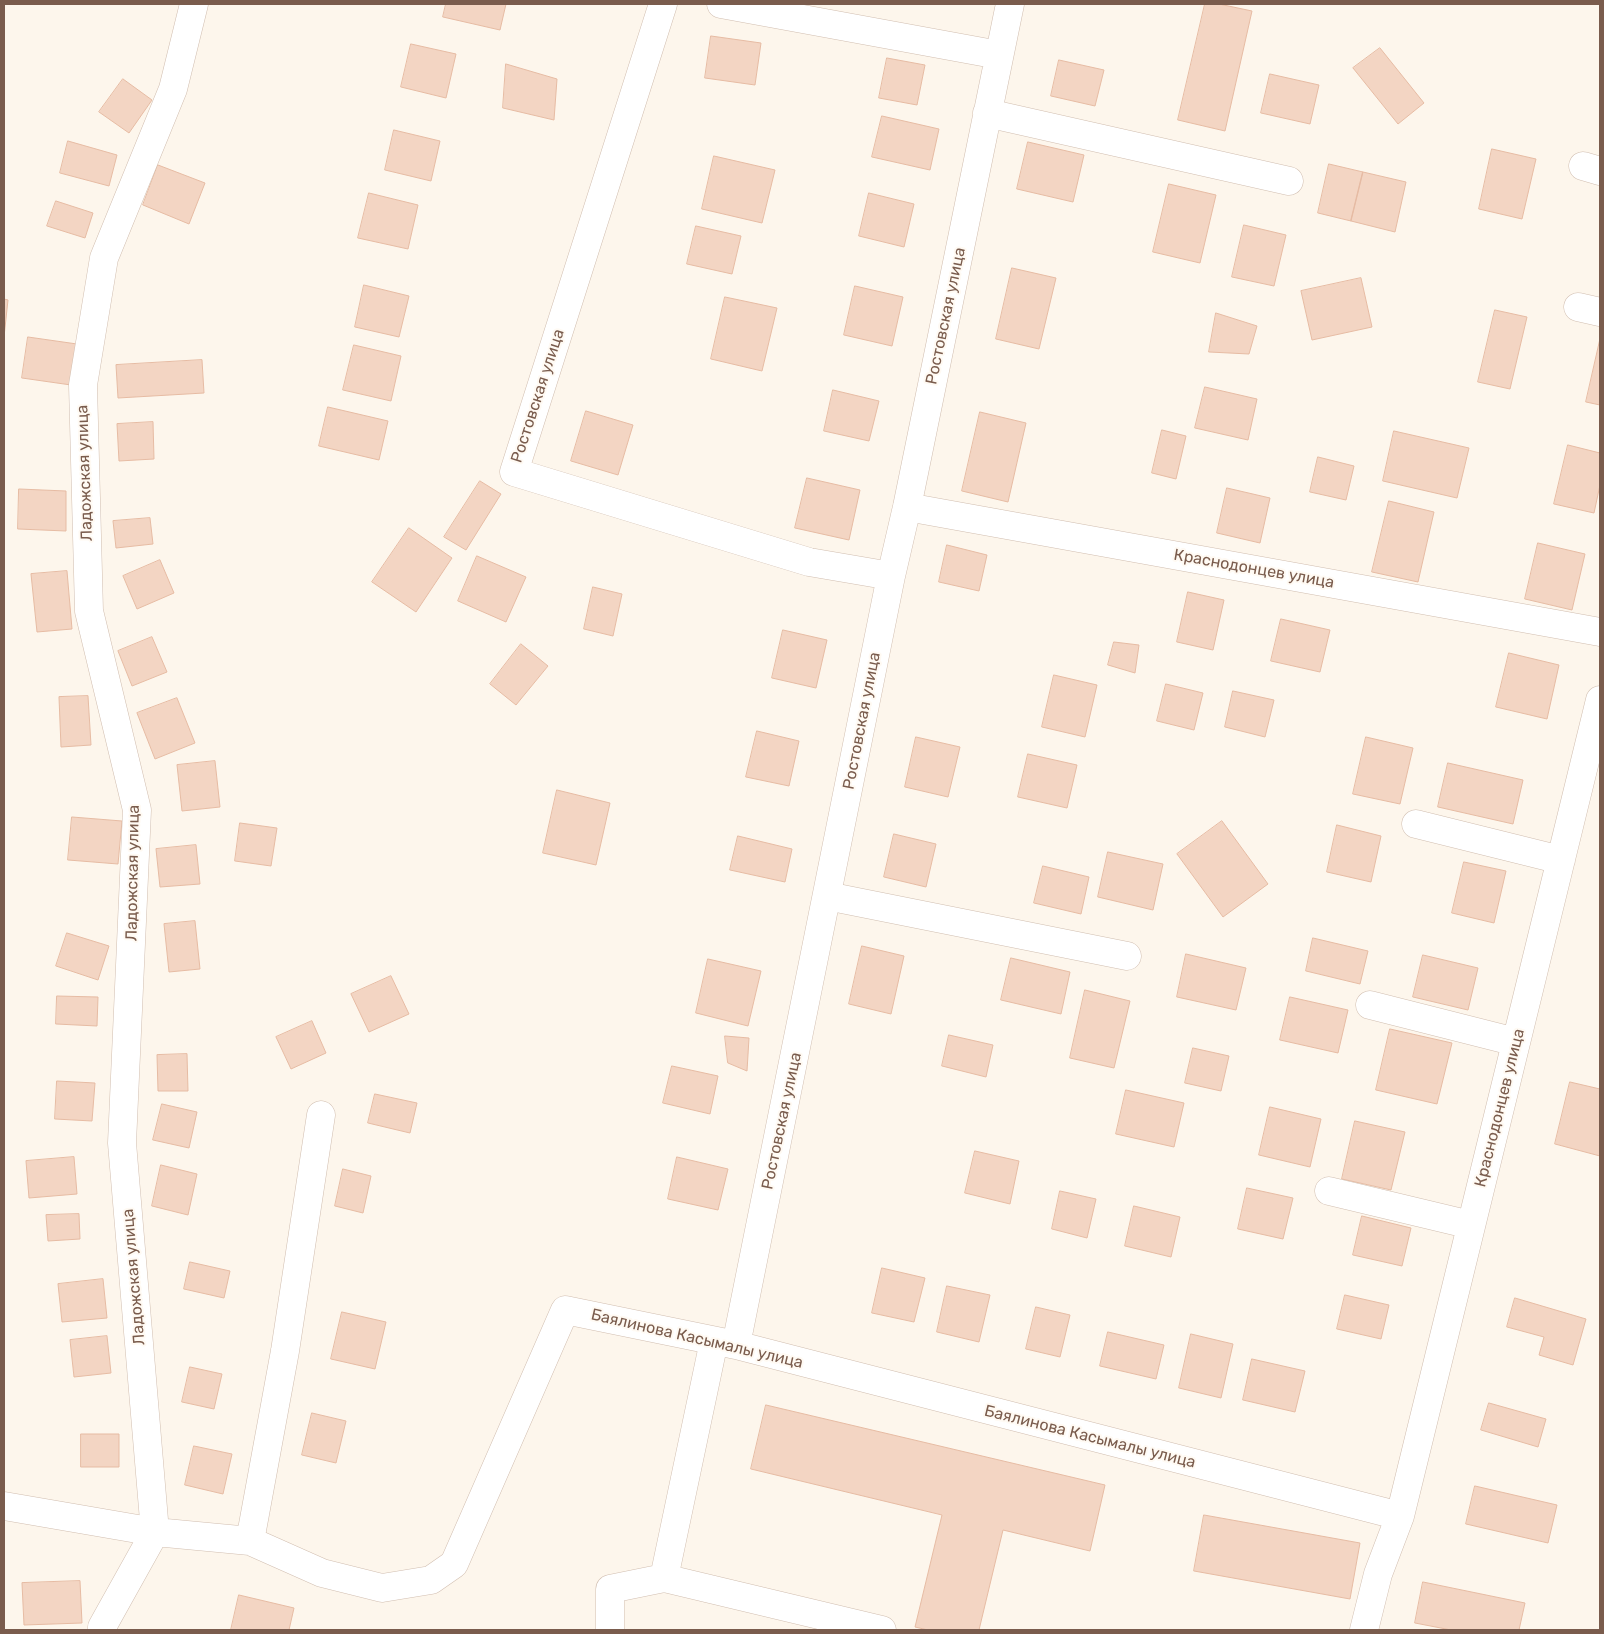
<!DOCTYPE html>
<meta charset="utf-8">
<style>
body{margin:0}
#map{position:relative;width:1604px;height:1634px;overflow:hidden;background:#fdf6ec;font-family:Rubik,sans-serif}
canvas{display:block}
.frame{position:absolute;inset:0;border:5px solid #7a5c4d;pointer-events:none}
</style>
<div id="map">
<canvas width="1604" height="1634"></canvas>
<div class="frame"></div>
</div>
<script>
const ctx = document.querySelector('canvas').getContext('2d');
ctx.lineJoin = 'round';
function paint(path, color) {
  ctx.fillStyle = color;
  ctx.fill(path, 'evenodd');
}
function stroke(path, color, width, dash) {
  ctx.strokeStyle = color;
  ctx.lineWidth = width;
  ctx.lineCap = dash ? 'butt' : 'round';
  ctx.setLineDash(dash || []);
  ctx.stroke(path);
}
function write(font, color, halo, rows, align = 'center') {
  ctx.font = font + ' Rubik,sans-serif';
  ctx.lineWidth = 4;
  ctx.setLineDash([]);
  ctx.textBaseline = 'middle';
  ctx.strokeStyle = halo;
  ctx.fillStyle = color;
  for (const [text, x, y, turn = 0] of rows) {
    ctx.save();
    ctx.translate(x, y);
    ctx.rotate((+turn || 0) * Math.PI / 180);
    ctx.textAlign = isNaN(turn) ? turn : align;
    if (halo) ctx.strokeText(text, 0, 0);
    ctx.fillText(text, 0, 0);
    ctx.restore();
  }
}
const building = new Path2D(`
 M446 4H506L500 30 443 17Z
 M1205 4H1219L1252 11 1225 131 1178 120Z
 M711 36 761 43 755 85 705 78Z
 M411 44 456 54 446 98 401 87Z
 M1380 48 1424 103 1398 124 1353 68Z
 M887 58 925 65 917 105 879 98Z
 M1059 60 1104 70 1095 106 1051 96Z
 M506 64 557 79 554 120 503 108Z
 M1270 74 1319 85 1310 124 1261 113Z
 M123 79 152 100 129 133 99 112Z
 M882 116 939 129 930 170 872 157Z
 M394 130 440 141 431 181 385 170Z
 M68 141 117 155 109 186 60 173Z
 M1028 142 1084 155 1073 202 1017 189Z
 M1492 149 1536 159 1522 219 1479 209Z
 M714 156 775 170 762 223 702 209Z
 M1329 164 1363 172 1351 221 1318 213Z
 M158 165 205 183 189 224 143 205Z
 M1363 172 1406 182 1395 232 1351 221Z
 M1169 184 1216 195 1200 263 1153 252Z
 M369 193 418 205 408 249 358 238Z
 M869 193 914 204 904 247 859 236Z
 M56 201 93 213 85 238 47 226Z
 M1244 225 1286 235 1274 286 1232 277Z
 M696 226 741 236 732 274 687 264Z
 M1012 268 1056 278 1039 349 996 339Z
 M1361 278 1372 327 1312 340 1301 291Z
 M364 285 409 296 399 337 355 327Z
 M855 286 903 297 892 346 844 335Z
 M725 297 777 308 762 371 711 359Z
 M4 299 8 300 4 337Z
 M1495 310 1527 317 1510 389 1478 382Z
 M1216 313 1257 326 1249 354 1209 352Z
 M28 337 77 344 71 385 22 378Z
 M1600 339V405L1586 402Z
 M354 345 401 356 391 401 343 390Z
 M202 360 204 393 118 398 116 365Z
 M1205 387 1257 399 1248 440 1195 428Z
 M833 390 879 401 869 441 824 431Z
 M328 407 388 421 379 460 319 446Z
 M586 411 633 425 618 475 571 461Z
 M980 412 1026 423 1008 502 962 491Z
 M153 422 154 459 119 461 117 424Z
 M1162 430 1186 436 1176 479 1152 473Z
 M1394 431 1469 448 1457 498 1383 481Z
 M1568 445 1600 453V485L1594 513 1554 504Z
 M1318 457 1354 466 1346 500 1310 492Z
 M807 478 860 490 849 540 795 528Z
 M480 481 501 494 466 550 444 537Z
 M1227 488 1270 498 1260 543 1217 533Z
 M19 489 66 491V531L18 529Z
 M1389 501 1434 512 1418 582 1372 572Z
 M150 518 153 544 116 548 113 521Z
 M409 528 452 558 416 612 372 582Z
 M1538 543 1585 554 1572 610 1525 599Z
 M947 545 987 555 979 591 939 582Z
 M477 556 526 577 506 622 458 601Z
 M160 560 174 593 137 609 123 576Z
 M67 571 72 629 37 632 31 574Z
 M593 587 622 594 613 636 584 629Z
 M1188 592 1224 600 1213 650 1177 642Z
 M1281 619 1330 630 1320 672 1271 661Z
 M783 630 827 640 816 688 772 678Z
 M152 637 167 672 132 686 118 651Z
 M1114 642 1139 645 1135 673 1108 665Z
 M521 644 548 666 516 705 490 684Z
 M1509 653 1559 665 1547 719 1496 707Z
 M1054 675 1097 685 1085 737 1042 727Z
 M1166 684 1203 693 1194 730 1157 721Z
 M1233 691 1274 700 1265 737 1225 727Z
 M88 696 91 745 61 747 59 697Z
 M177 698 195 743 155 759 137 713Z
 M757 731 799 741 789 786 746 777Z
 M916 737 960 747 948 797 905 787Z
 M1366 737 1413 748 1400 804 1353 794Z
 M1028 754 1077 765 1067 808 1018 797Z
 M215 761 220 807 182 811 177 765Z
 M1448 763 1523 780 1513 824 1438 807Z
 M557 790 610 803 596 865 543 853Z
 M72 817 122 821 118 864 68 860Z
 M1222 821 1268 884 1223 917 1177 854Z
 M240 823 277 828 271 866 235 861Z
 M1337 825 1381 836 1371 882 1327 872Z
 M894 834 936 844 926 887 884 877Z
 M738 836 792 849 785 882 730 870Z
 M196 845 200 884 160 887 156 849Z
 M1108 852 1163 864 1153 910 1098 897Z
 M1464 862 1506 871 1494 923 1452 913Z
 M1043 866 1089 877 1081 914 1034 903Z
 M195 921 200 969 169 972 164 924Z
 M67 933 109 946 98 980 56 966Z
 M1313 938 1368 951 1360 984 1306 971Z
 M862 946 904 956 891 1014 849 1004Z
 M1186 954 1246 968 1236 1010 1177 997Z
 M1423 955 1478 968 1468 1010 1413 997Z
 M1011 958 1070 972 1061 1014 1001 1000Z
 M708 959 761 971 748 1026 696 1013Z
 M391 976 409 1014 369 1032 351 994Z
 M1085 990 1130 1001 1114 1068 1070 1058Z
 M57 996 98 997 97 1026 56 1024Z
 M1290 997 1348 1010 1338 1053 1280 1040Z
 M312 1021 326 1053 291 1069 276 1037Z
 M1390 1029 1452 1043 1437 1104 1376 1090Z
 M949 1035 993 1045 986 1077 942 1066Z
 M725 1036 749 1038 747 1071 728 1063Z
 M1193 1048 1229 1056 1221 1091 1185 1083Z
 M187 1054 188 1091H158L157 1055Z
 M672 1066 718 1076 710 1114 663 1103Z
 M57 1081 95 1083 92 1121 55 1119Z
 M1570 1082 1600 1089V1156L1555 1144Z
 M1126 1090 1184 1103 1174 1147 1116 1134Z
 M375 1094 417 1103 410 1133 368 1123Z
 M162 1104 197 1112 189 1148 153 1140Z
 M1270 1107 1321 1119 1310 1167 1259 1155Z
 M1355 1121 1405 1132 1391 1190 1342 1179Z
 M975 1151 1019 1161 1010 1204 965 1193Z
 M74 1157 77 1194 29 1198 26 1161Z
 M677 1157 728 1169 718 1210 668 1199Z
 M161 1165 197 1174 188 1215 152 1206Z
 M343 1169 371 1176 363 1213 335 1206Z
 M1247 1188 1293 1198 1283 1239 1238 1229Z
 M1060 1191 1096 1199 1087 1238 1052 1229Z
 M1134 1206 1180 1217 1171 1257 1125 1246Z
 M79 1214 80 1239 48 1241 46 1215Z
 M1362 1216 1411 1228 1402 1266 1353 1255Z
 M190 1262 230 1271 224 1298 184 1289Z
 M882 1268 925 1278 914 1322 872 1313Z
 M103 1279 107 1318 62 1322 58 1284Z
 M947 1286 990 1295 979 1342 937 1332Z
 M1345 1295 1389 1305 1381 1339 1337 1329Z
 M1515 1298 1586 1319 1573 1365 1539 1355 1544 1337 1507 1327Z
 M1036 1307 1070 1315 1060 1357 1026 1349Z
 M342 1312 386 1322 375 1369 331 1359Z
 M1108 1332 1164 1345 1156 1379 1100 1366Z
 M1191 1334 1233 1344 1221 1398 1179 1388Z
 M107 1336 111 1373 74 1377 70 1340Z
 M1252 1359 1305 1371 1295 1412 1243 1400Z
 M190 1367 222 1374 214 1409 182 1402Z
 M1489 1403 1546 1419 1538 1447 1481 1430Z
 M766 1405 1105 1485 1090 1551 1003 1530 979 1630H928L915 1627 942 1515 751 1469Z
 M312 1413 346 1421 336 1463 302 1455Z
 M81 1434H119V1467H81Z
 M194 1446 232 1454 223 1494 185 1485Z
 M1475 1486 1557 1505 1548 1543 1466 1524Z
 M1204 1515 1360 1543 1350 1599 1194 1571Z
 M80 1581 82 1623 24 1625 22 1583Z
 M1423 1582 1525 1603 1519 1630H1451L1415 1623Z
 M239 1595 294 1608 289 1630H231Z`);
paint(building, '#f3d5c3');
stroke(building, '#e6bba3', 1);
const minor = new Path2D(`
 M663 4 514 472 809 562 891 576
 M721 4 999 55
 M987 113 1289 181
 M1583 166 1600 171
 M1578 307 1600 312
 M907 507 1600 632
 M1416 824 1561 860
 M827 896 1127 956
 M1370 1005 1516 1042
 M1329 1191 1471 1225
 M714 1341 664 1578 882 1630
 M736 1345 891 576 907 507 1010 4
 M4 1506 155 1532 250 1541 322 1573 382 1588 431 1580 454 1564 565 1310 736 1345 1400 1516
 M250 1541 285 1351 321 1115
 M102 1630V1627L155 1532 122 1143 137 810 89 611 83 385 104 258 173 89 194 4
 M610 1630V1589L664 1578
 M1364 1630 1378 1574 1400 1516 1600 700`);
stroke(minor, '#d1beb0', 29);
stroke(minor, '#fff', 28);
write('16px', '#7a5c4d', '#fffaf3', [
 ["Ростовская улица",946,316,-78],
 ["Ростовская улица",538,396,-72],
 ["Ладожская улица",85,473,-92],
 ["Краснодонцев улица",1254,569,10],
 ["Ростовская улица",862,721,-79],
 ["Ладожская улица",133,873,-89],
 ["Краснодонцев улица",1500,1108,-76],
 ["Ростовская улица",782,1121,-78],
 ["Ладожская улица",134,1277,-95],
 ["Баялинова Касымалы улица",697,1339,13],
 ["Баялинова Касымалы улица",1090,1437,14]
]);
</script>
